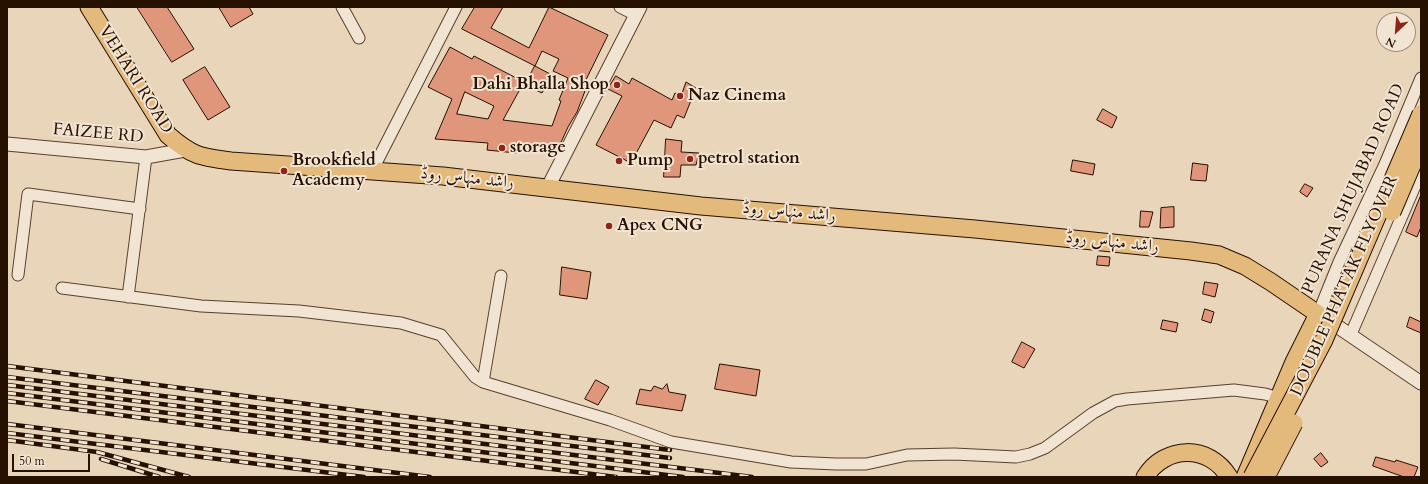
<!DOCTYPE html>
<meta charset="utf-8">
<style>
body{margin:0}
#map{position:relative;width:1428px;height:484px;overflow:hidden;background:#e9d5b9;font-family:Cardo,serif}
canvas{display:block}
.frame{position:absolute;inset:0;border:8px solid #261000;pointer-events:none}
.north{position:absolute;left:1376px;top:12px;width:40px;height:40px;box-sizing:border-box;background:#f1e4d2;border:1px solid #a08f7e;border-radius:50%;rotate:206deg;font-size:11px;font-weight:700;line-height:16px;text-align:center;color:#261000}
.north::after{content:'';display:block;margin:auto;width:14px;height:18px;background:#8f2418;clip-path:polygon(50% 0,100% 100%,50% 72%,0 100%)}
.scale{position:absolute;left:12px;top:454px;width:78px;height:18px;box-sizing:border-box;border:2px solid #261000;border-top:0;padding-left:5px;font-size:12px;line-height:14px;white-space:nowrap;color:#261000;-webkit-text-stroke:3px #f1e4d2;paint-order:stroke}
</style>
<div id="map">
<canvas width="1428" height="484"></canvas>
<div class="frame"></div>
<div class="north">N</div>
<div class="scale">50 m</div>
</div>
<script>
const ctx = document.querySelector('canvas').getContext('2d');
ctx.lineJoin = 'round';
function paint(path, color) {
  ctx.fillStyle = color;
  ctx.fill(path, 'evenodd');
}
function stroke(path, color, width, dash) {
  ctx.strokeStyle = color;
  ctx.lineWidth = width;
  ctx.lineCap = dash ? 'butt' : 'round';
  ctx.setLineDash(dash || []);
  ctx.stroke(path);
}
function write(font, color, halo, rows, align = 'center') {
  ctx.font = font + ' Cardo,Amiri,serif';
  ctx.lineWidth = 4;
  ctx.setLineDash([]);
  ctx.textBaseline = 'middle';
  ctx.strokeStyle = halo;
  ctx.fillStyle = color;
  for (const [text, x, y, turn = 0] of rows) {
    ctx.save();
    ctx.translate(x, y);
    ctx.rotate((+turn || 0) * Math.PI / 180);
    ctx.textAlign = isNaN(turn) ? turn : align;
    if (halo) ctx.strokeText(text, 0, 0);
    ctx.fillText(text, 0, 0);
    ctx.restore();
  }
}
const building = new Path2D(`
 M137 7H167L194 49 172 62Z
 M219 7H249L253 14 231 27Z
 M475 7H503L491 28 529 48 549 7 608 35 581 90 585 91 577 112 568 127 558 149 516 143V153L487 150 488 143 435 139 452 99 428 87 450 47 472 59 474 56 524 82 503 120 552 126 561 101 559 100 568 78 553 71 559 59 542 51 535 66 462 29ZM465 92 494 106 488 119 457 114Z
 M535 66 552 75 542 93 525 85Z
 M205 67 230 107 208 120 183 80Z
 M616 76 629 84 632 78 672 100 675 93 681 96 686 82 696 88 684 118 677 115 671 128 654 120 631 163 596 145 622 96 608 89Z
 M1103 109 1117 117 1112 128 1097 120Z
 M666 139 682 141 681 152 699 153 696 165H681L680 177H664Z
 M1073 160 1095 164 1093 175 1071 171Z
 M1193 163 1208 165 1206 181 1191 180Z
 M1305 184 1313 188 1307 197 1300 192Z
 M1421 195V227L1417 237 1406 232Z
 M1174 207V227L1160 228 1161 208Z
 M1141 211 1153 212 1149 227H1140Z
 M1098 256 1110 257 1109 266 1097 265Z
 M562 267 591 272 587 299 560 295Z
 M1205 282 1218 284 1215 297 1203 294Z
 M1205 309 1214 312 1211 323 1202 320Z
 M1410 317 1421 322V333L1407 327Z
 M1163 320 1178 323 1176 332 1161 329Z
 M1022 342 1035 349 1024 368 1012 362Z
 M720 364 760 370 756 396 715 389Z
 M596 380 609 387 598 405 585 399Z
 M667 384 669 392 686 395 682 411 636 404 640 389 651 391 654 386 662 389Z
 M1321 453 1328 462 1321 467 1314 459Z
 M1376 457 1395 462 1396 460 1418 467 1414 477H1404L1373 466Z`);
paint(building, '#e0967a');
stroke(building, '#261000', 1);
const minor = new Path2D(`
 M342 7 359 38
 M620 7 636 15
 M372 171 456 7
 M18 275 28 194 140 209
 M62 288 201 306 299 311 401 323 441 335 475 377 483 382 610 420 671 442 791 462 836 464H866L907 455 954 454 1016 457 1030 454 1045 448 1093 413 1115 401 1127 399 1234 390 1265 394 1279 398
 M128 297 146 157
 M1318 314 1339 262 1385 164 1421 78
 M1351 334 1421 172
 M483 382 501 276`);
const tertiary = new Path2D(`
 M7 144 146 157 185 150
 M548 187 640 7
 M1325 318 1421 383`);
const primary = new Path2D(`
 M89 7 168 135C192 156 200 157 231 161L443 176 701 206 975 229 1191 251 1219 255 1245 266 1271 282 1318 314 1294 362 1245 477
 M1145 477C1165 445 1209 444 1229 477`);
stroke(minor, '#57412e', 13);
stroke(tertiary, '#57412e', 15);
stroke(primary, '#261000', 19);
stroke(minor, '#f1e4d2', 11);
stroke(tertiary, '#f1e4d2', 13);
stroke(primary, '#e4ba7c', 17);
const rail = new Path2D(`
 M7 366 670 450
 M7 377 670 458
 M7 385 752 477
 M7 393 683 477
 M7 401 616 477
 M7 424 430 477
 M7 433 364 477
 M7 440 97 452 189 477
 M101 459 159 477`);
stroke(rail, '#261000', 4.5);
stroke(rail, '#f1e4d2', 3, [9]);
const primaryBridge = new Path2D(`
 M1392 212 1421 144
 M1252 477 1324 340 1421 114
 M1266 477 1294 423`);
stroke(primaryBridge, '#261000', 19, []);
stroke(primaryBridge, '#e4ba7c', 17);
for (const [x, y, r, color] of [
 [617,85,4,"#8f2418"],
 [680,96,4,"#8f2418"],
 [502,148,4,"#8f2418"],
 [690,159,4,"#8f2418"],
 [619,161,4,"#8f2418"],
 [284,171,4,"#8f2418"],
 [609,226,4,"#8f2418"]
]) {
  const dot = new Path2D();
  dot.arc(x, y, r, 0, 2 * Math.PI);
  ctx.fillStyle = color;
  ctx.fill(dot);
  stroke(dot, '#f1e4d2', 1.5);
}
write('17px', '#261000', '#f1e4d2', [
 ["VEHARI ROAD",135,80,58],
 ["FAIZEE RD",98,134,5],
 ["راشد منہاس روڈ",467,179,6],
 ["PURANA SHUJABAD ROAD",1354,189,-66],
 ["راشد منہاس روڈ",789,213,5],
 ["راشد منہاس روڈ",1112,243,6],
 ["DOUBLE PHATAK FLYOVER",1345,286,-66]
]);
write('bold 17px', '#261000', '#f1e4d2', [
 ["Dahi Bhalla Shop",609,85,"right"],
 ["Naz Cinema",688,96],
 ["storage",510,148],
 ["petrol station",698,159],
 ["Brookfield",292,161],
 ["Academy",292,181],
 ["Pump",627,161],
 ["Apex CNG",617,226]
], 'left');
</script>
